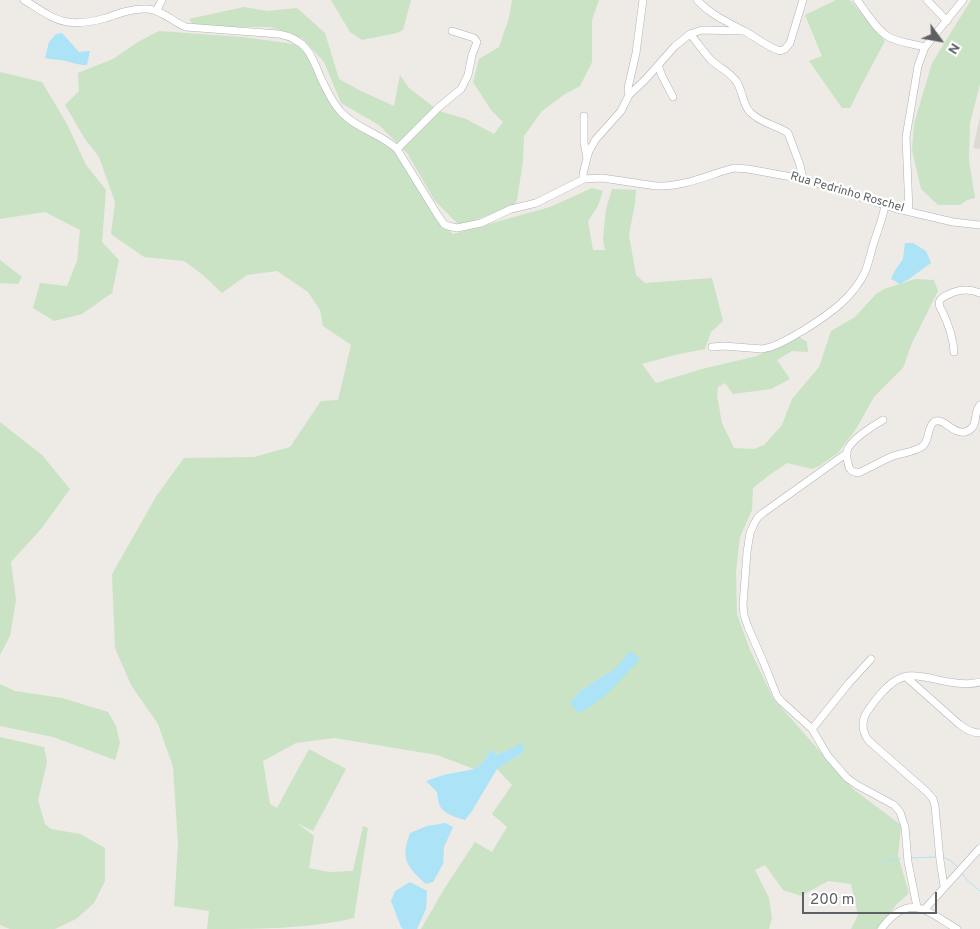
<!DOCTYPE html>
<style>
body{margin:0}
#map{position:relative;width:980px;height:929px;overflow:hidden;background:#eeeae5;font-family:Overpass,sans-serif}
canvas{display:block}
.north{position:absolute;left:915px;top:15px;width:50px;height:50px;-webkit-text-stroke:4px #fff;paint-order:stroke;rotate:122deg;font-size:14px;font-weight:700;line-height:20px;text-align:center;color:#5d6164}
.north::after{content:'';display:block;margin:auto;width:18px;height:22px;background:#5d6164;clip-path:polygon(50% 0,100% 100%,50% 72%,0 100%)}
.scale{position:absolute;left:802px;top:892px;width:135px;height:22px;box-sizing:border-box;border:2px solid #5d6164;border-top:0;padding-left:6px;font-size:15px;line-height:18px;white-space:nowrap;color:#5d6164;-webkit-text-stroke:4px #fff;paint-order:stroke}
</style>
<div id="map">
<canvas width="980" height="929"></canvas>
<div class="north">N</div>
<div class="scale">200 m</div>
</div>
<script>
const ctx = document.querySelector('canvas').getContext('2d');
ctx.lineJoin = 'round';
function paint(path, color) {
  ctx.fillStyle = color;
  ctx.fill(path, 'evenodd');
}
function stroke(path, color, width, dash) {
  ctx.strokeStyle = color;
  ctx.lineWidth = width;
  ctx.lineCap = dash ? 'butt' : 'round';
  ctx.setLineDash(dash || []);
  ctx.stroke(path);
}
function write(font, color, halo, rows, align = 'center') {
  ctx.font = font + ' Overpass,sans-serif';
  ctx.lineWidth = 4.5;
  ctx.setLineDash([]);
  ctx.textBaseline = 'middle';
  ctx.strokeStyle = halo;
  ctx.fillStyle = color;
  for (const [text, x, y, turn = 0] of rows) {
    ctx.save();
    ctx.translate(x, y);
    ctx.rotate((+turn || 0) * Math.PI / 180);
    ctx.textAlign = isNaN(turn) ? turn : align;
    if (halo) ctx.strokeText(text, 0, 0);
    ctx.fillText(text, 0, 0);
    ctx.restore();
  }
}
paint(new Path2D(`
 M980 117V149L973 148Z`), '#dddad3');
paint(new Path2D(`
 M331 0H411L403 30 397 33 362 40 350 32Z
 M512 0H599L592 20V62L580 86 565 94 542 111 524 136 523 161 517 200 512 208 459 225 435 201 407 153 379 125 341 103 324 62 302 38 270 27H195L189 19 244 7 267 11 297 8 325 33 339 79 361 91 394 106 400 75 409 88 439 111 466 119 494 134 503 122 491 110 473 82 479 59 499 47 509 18Z
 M836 0H850L885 41 862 84 850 108H842L809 61 822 56 805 15Z
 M971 0H980V84L970 123 969 160 975 198 967 200 960 205H938L921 189 912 150 914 124 932 63Z
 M159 31 242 37 295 44 306 54 340 115 386 143 401 158 444 227 453 234 550 207 592 188 603 191 598 206 588 221 593 250H605L603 239 606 209 612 189 636 190 635 203 629 235 636 275 645 283 712 278 723 321 711 332 705 349 674 355 642 364 656 383 702 369 757 356 778 344 798 336 807 342 808 352 792 351 777 360 790 379 771 389 733 394 725 383 718 387 717 396 722 423 734 448 754 449 764 445 782 425 792 399 819 367 831 331 855 317 876 294 884 289 915 279 934 280 938 291 912 343 903 368 874 397 856 429 838 453 819 466 812 469 787 463 768 476 753 488 752 510 740 537 736 571 737 614 750 650 773 698 853 789 901 825 898 856 909 893 896 905 878 929H851L858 915 851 884 828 881 801 896 783 890 765 865 755 870 769 898 772 918 769 929H421L444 889 475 842 492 852 507 827 492 814 512 785 497 769 524 752 523 744 495 755 491 750 485 760 474 769 437 755 335 738 296 743 263 761 270 804 277 808 309 749 346 769 313 831 297 823 314 836 309 868 329 872 353 871 363 826 368 828 354 918C310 929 253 929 207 929L209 911 174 906 178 845 173 767 158 724 131 685 115 648 112 574 157 495 184 458 254 457 290 447 321 401 338 400 351 345 323 326 320 310 308 292 277 271 247 275 222 293 203 275 184 261 144 257 111 234 115 202 99 157 85 139 65 105 79 91 78 73 113 59 138 42ZM616 668 570 703 581 690Z
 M0 72 42 82 67 124 86 165 106 190 102 242 119 260 112 293 82 314 54 321 33 308 40 283 67 286 77 261 80 230 45 212 0 219Z
 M0 260 22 277 18 284 0 283Z
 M0 422 42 455 70 489 41 529 11 562 16 600 10 636 0 655Z
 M0 684 15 691 62 698 108 712 116 726 120 743 115 760 53 737 0 726Z
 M0 737 44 747 47 762 38 800 45 824 51 829 80 834 105 848V881L94 903 76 919 55 929H10L0 925Z`), '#c9e3c4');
paint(new Path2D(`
 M62 33 79 52 90 51 87 65C78 65 74 63 66 61 59 59 52 60 45 58L49 42 56 34Z
 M905 243H913L926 251 931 263 909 279 900 284 891 279 894 272 903 259Z
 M630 651 640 659C623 677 601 704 578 713L570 703 581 690 616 668Z
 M523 743 524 752 497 769 472 811 465 820C458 818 447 815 442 809 438 805 438 797 437 792L426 781 443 775 474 769 485 760 491 749 496 755Z
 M445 823 453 827 444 847 443 864 433 882 426 884C407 867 400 859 410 833L427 826Z
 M410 882 427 891 426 909 417 929H403L401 927 391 901 395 891Z`), '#ace3f7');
stroke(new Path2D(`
 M943 857 951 861 958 867
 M910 858 936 857
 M878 863 889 860 900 859
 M962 873 967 880 980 891`), '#ace3f7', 1);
const minor = new Path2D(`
 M24 0C36 7 54 21 68 22 80 24 95 21 106 18 120 13 134 8 148 9 162 10 173 22 186 27L279 34C305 39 311 53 320 76 325 87 333 104 342 113 357 129 381 134 397 149L437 214 444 224 448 226 457 228 481 223 511 209 536 203 584 179 602 178 656 186C681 187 704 177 727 170L734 168 748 169 803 179 894 208 923 215 953 222 980 225
 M697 0C712 16 726 21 744 31 756 37 767 47 780 51L785 49 790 43 803 0
 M857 0C866 12 875 28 887 36 896 42 914 44 925 47
 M927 0 947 21
 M156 11 162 0
 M690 34 702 30 742 31
 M658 65 662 76 673 97
 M629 95 628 88 636 53 643 0
 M584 116V142L587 158
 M397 149 439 107 461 89 468 75 472 55 477 42 474 38 452 31
 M584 179 583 174 587 158 589 151 596 139 621 111 629 95 645 80 675 46 690 34C698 43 704 53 712 61 720 68 730 72 736 81 743 90 742 104 750 112 760 123 776 125 788 133L800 165 803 179
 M909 211 906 137 918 66 925 47 963 0
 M712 347 724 346 762 349C777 347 791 337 804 330 828 315 853 298 865 272 869 262 871 252 874 242 878 230 883 218 885 205
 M954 352C953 336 949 325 942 311 940 308 938 304 940 300 943 296 949 294 954 292 963 289 971 289 980 293
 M883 420C874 425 850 440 847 451 846 455 847 459 848 463 849 469 851 472 858 473 870 468 881 461 893 456 902 453 915 452 923 446 930 439 927 427 934 422 943 416 953 435 965 432 980 427 972 415 980 405
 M847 453 763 513 758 517 754 524 750 533 747 552 743 605 744 615 748 627 763 661 777 696 781 701 812 729 828 756 847 778 857 785 894 805 900 812 905 827 908 862 917 907
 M906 677 959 724C965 729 971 733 980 733
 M812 729 849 683 871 659
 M944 886 940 860 935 806 933 799 927 792 869 741C861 731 861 719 869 709 878 696 891 679 907 676 920 674 936 680 949 682 960 684 969 685 980 682
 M924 910 980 848
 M881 929C909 892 925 910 957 929`);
stroke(minor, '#b0b3b6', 8);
stroke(minor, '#fff', 7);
write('12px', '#5d6164', '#fff', [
 ["Rua Pedrinho Roschel",847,193,16]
]);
</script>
